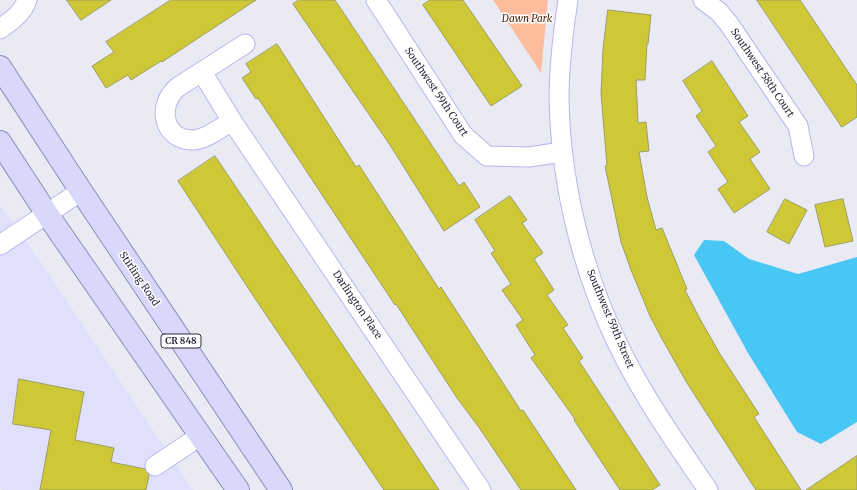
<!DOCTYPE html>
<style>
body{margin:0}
canvas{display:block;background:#eaeaf5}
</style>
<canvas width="857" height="490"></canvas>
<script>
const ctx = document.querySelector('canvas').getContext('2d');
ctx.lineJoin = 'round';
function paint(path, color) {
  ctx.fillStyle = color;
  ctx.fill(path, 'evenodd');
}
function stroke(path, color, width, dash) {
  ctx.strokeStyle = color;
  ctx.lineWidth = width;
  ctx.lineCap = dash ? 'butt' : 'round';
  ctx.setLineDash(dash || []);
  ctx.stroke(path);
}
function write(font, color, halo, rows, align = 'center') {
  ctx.font = font + ' Merriweather,serif';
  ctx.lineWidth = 3;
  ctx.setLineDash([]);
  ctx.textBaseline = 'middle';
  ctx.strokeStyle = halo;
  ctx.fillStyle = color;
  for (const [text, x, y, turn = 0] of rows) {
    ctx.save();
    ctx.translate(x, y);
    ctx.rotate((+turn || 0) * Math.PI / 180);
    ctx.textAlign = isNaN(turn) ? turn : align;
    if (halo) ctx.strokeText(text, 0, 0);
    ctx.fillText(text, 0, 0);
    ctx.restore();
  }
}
paint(new Path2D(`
 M0 205 39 259 193 490H2L0 487Z`), '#e1e0fa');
paint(new Path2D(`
 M493 0H548L541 73Z`), '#fdbc9c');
paint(new Path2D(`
 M704 240 724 241 749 259 798 274 857 257V422L821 444 797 432 748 353 694 255Z`), '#48c6f4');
const building = new Path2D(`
 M67 0H111L81 20Z
 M171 0H256L162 62 161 61 131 80 128 75 106 88 92 66 114 52 106 42Z
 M299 0H335L459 186 464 182 480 207 444 231 390 145 293 4Z
 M430 0H463L522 86 491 106 423 5Z
 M757 0H800L857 85V117L842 127Z
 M608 10 651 15 648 44 647 43 645 80H636L638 123 646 122 649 151 639 152 647 197 656 230 662 228 687 289 685 290 700 319 720 354 759 414 754 417 801 490H756L687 383 662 339 650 316 631 270 621 242 605 166H607L601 93 603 49Z
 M277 44 356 167 359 165 439 289 441 287 521 411 523 410 576 490H521L478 426 457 398 396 304 395 305 258 98 256 99 242 78 251 72 246 64Z
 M712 61 748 116 739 122 760 152 750 159 770 189 734 213 718 189 728 182 708 152 716 146 696 116 702 111 683 81Z
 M215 156 385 408 439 490H384L252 294 178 181Z
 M510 196 527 220 522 223 543 253 534 259 554 290 547 295 568 325 563 328 583 358 579 361 660 485 652 490H620L574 420 575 419 531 358 535 355 516 325 523 320 502 290 511 284 491 253 495 251 475 220Z
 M785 199 807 210 789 244 767 232Z
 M843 199 853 241 825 247 815 205Z
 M19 379 84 392 75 440 114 448 111 462 145 469 149 475 146 490H40L51 430 13 424Z
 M857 456V490H806L843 465Z`);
paint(building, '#cfc836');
stroke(building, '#9e9c63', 1);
const minor = new Path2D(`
 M376 0 463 135 487 156 529 157 562 152
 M568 0C563 33 559 66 559 99 561 192 586 287 630 368 653 411 681 450 708 490
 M703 0 719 12 729 24 798 126 804 156
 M0 29C11 21 23 13 27 0
 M202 72 232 121 481 490
 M232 121C222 127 206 139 194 140 163 141 156 105 178 87L245 44
 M0 245 81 191
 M155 466 200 436`);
const major = new Path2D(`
 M0 67 81 191 281 490
 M0 142 47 214 238 490`);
stroke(minor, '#b8b5ec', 21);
stroke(major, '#8d8ab9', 24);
stroke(minor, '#fff', 19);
stroke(major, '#dad7fc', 22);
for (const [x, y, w] of [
 [181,341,40]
]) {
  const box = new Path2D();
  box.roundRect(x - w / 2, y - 7, w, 14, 3);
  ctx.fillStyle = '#fff';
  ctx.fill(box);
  stroke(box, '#2d2c41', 1);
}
write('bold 9px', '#2d2c41', null, [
 ["CR 848",181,341]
]);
write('italic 10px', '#481c03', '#fff', [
 ["Dawn Park",527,19]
]);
write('10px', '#2d2c41', '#fff', [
 ["Southwest 58th Court",762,73,56],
 ["Southwest 59th Court",436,92,56],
 ["Stirling Road",139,279,56],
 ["Darlington Place",357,305,56],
 ["Southwest 59th Street",610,319,67]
]);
</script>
